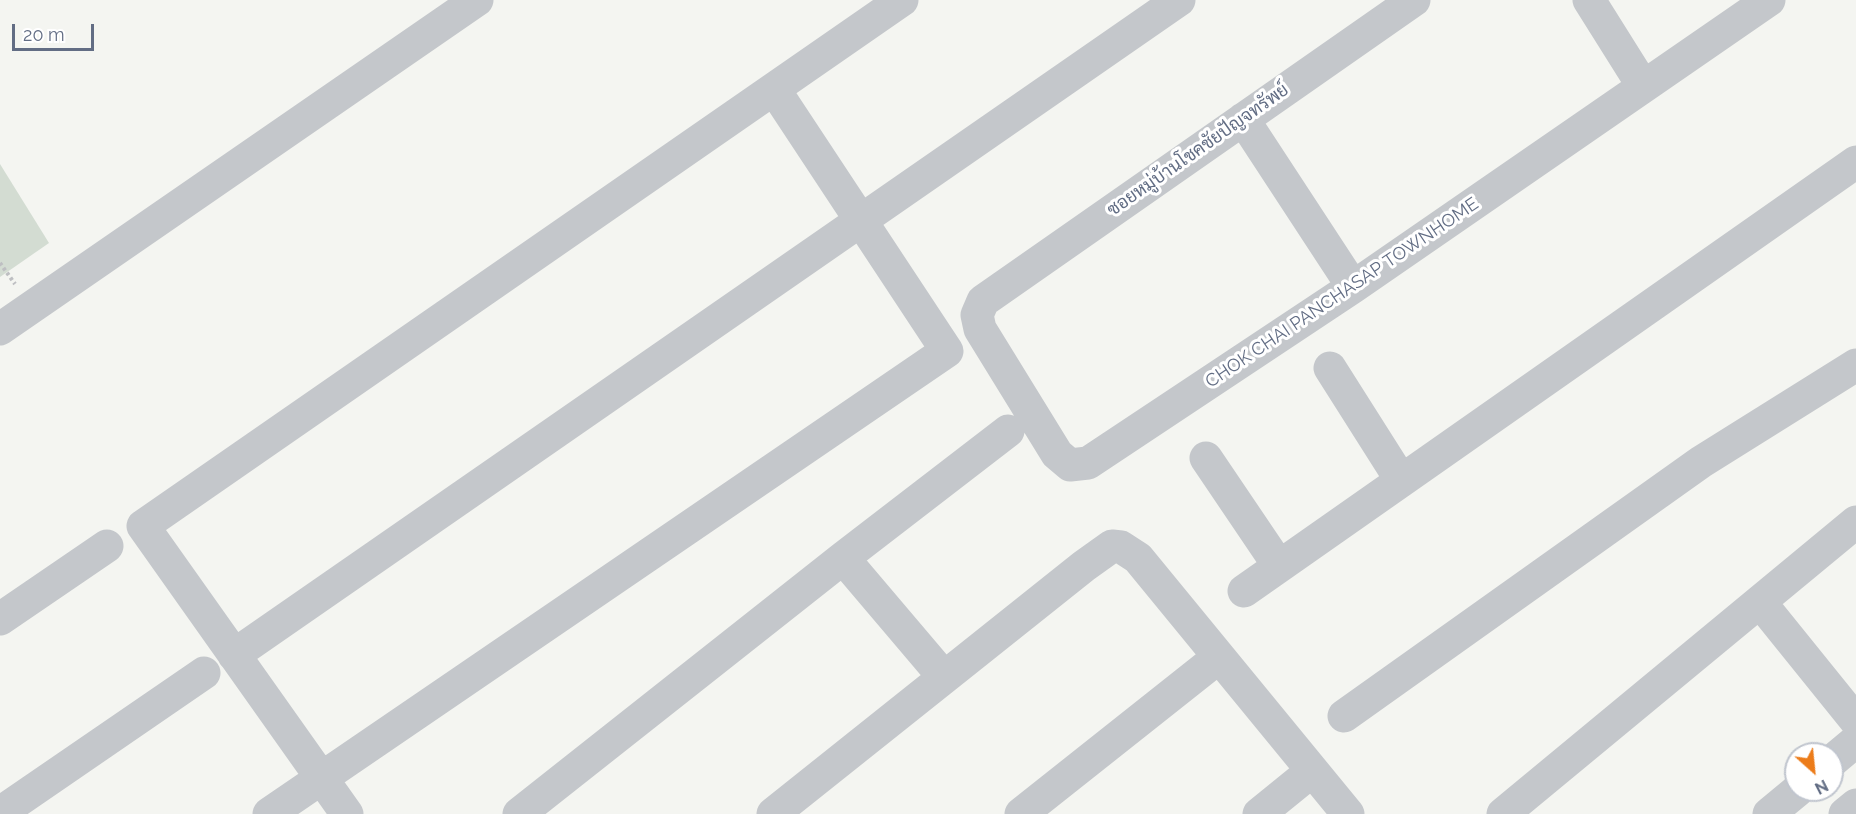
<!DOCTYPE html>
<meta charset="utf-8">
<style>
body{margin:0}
#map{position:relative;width:1856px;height:814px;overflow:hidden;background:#f4f5f1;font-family:Raleway,sans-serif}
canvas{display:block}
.north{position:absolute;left:1784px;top:742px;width:60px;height:60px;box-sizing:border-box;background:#fff;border:2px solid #c0c5ce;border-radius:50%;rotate:153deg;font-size:16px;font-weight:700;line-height:24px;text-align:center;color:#626d84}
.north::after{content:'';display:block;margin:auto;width:21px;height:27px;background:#ec7c1a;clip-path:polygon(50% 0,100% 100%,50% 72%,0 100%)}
.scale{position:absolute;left:12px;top:24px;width:82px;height:27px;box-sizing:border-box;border:3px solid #626d84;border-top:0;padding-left:8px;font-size:18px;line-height:21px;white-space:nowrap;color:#626d84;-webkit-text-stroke:4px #fff;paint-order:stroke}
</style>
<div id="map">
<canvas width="1856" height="814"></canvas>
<div class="north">N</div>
<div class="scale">20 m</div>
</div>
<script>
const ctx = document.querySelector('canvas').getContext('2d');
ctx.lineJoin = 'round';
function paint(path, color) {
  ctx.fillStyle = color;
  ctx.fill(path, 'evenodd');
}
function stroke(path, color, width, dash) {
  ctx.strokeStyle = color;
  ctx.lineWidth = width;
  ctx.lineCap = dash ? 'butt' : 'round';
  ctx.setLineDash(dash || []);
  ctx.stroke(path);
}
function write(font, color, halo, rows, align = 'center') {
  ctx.font = font + ' Raleway,Sarabun,sans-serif';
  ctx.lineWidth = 6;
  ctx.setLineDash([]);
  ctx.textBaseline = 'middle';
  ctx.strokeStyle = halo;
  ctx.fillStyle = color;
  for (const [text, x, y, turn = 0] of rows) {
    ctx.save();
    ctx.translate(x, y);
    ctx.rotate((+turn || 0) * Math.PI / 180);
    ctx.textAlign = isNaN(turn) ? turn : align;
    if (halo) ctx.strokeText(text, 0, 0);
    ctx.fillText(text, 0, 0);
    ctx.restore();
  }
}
paint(new Path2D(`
 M0 164 49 243 0 277Z`), '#d3dcd2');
stroke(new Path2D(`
 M0 263 15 284`), '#bebfc2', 4, [3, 3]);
stroke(new Path2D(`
 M1414 0 983 301 977 315 980 329 1057 454 1070 465 1088 463 1353 287 1769 0
 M1589 0 1643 86
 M1243 119 1353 287
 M0 329 477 0
 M1330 368 1401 480
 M1206 458 1279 566
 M843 558 944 677
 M1244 591 1856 162
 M1760 602 1856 721
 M0 619 107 546
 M234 655 1179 0
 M1344 716 1701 462 1856 365
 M1832 761 1856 741
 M0 813 204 673
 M269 814 947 351 774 89
 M347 814 143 526 902 0
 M519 814 843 558 1008 431
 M773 814 1084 566 1112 546 1121 547 1138 558 1348 814
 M1021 814 1219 657
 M1259 814 1312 771
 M1503 814 1856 522
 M1769 814 1798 790
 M1845 814 1856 805`), '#c4c7cb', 33);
write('18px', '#626d84', '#fff', [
 ["ซอยหมู่บ้านโชคชัยปัญจทรัพย์",1198,150,-35],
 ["CHOK CHAI PANCHASAP TOWNHOME",1342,293,-34]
]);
</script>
